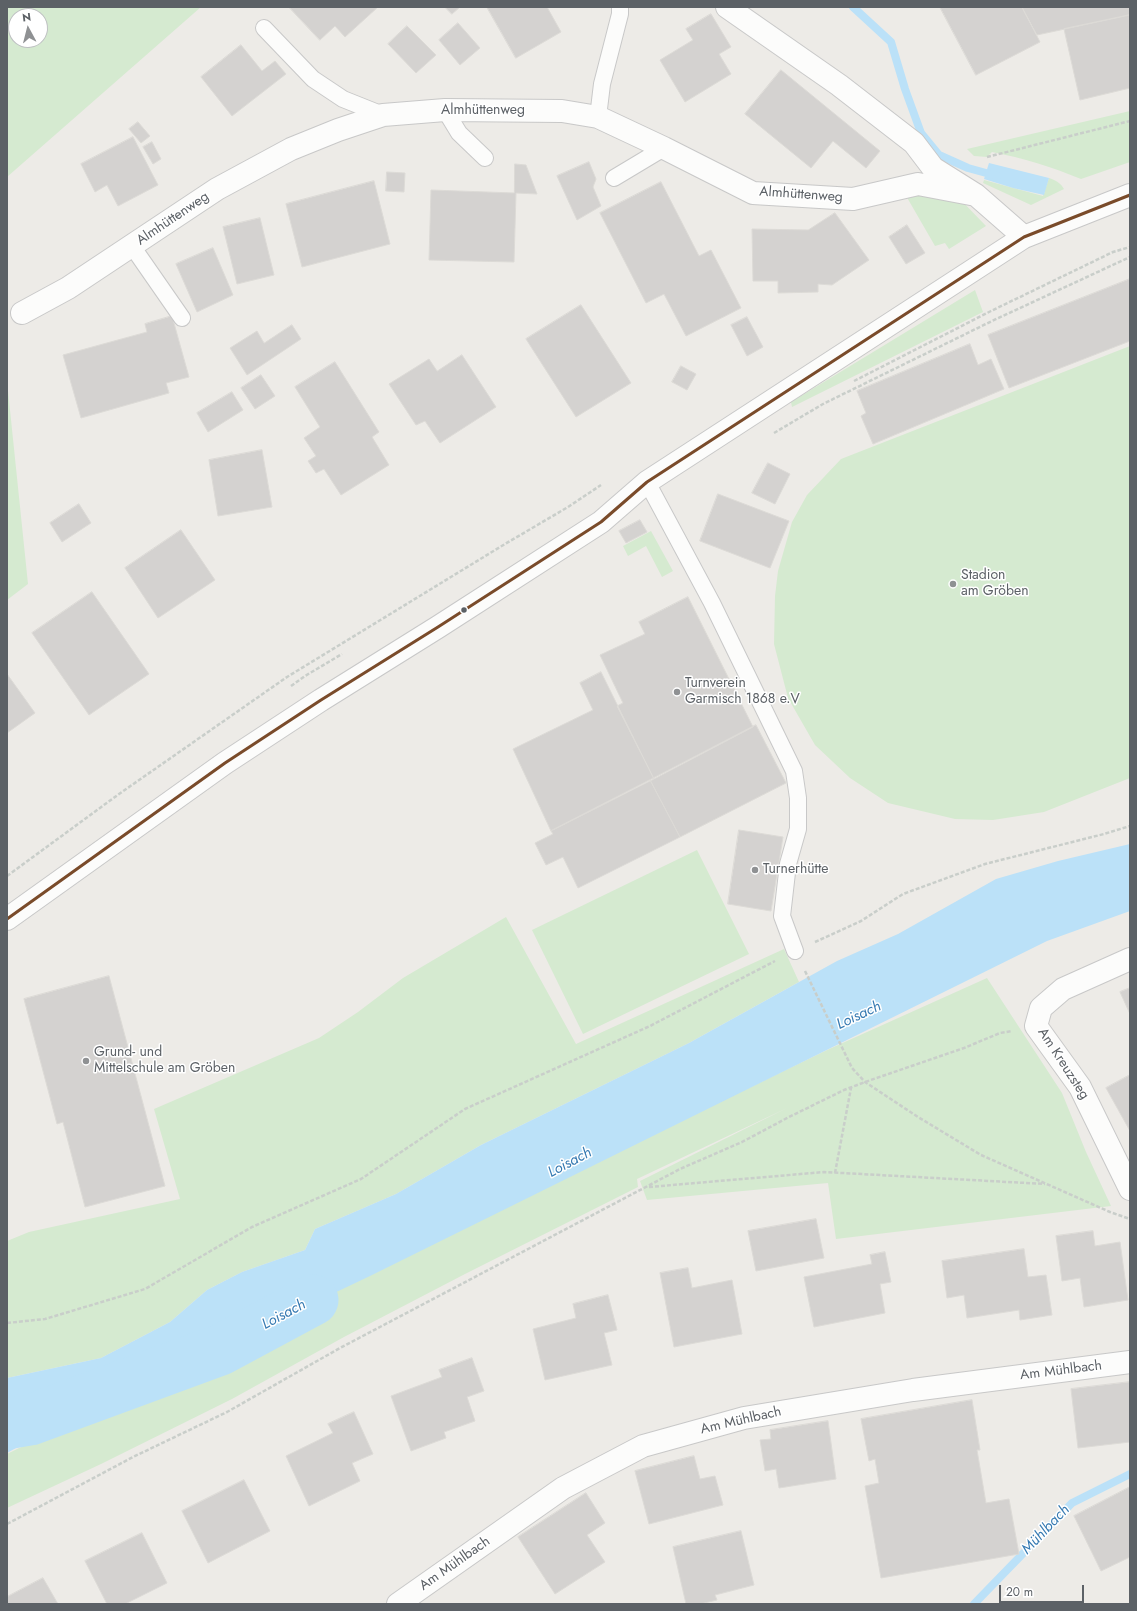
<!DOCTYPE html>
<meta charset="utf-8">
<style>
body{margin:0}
#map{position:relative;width:1137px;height:1611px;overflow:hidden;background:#edebe7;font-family:Jost,sans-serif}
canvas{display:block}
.frame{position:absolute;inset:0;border:8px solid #5c6166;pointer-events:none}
.north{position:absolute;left:8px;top:8px;width:40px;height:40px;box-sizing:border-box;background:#fff;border:1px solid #bec0c2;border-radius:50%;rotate:353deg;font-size:11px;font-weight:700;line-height:16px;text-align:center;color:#5c6166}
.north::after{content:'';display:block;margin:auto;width:14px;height:18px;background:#8f9193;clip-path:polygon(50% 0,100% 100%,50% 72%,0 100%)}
.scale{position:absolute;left:999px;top:1585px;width:85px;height:18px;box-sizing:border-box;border:2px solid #5c6166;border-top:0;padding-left:5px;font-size:12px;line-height:14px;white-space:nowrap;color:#5c6166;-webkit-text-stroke:3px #fff;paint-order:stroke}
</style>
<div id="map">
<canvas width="1137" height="1611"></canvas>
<div class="frame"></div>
<div class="north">N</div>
<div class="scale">20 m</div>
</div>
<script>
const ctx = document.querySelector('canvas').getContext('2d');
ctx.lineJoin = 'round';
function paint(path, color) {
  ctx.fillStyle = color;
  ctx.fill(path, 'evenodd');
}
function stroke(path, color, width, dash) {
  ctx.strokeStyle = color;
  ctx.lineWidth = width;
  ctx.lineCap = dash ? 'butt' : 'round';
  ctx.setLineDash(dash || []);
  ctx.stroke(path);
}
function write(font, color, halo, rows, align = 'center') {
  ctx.font = font + ' Jost,sans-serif';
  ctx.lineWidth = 3;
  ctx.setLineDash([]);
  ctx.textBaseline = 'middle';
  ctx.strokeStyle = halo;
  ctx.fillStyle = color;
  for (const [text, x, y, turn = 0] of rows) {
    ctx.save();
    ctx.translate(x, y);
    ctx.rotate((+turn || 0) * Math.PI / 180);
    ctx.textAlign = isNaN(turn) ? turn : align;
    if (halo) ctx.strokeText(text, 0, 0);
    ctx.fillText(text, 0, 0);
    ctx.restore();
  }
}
paint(new Path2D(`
 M7 7H201L7 177ZM16 16H40V40H16Z
 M1130 111V162L1081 179C1052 167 1023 158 992 152L987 157 974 156 967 149Z
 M1049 178C1055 180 1061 183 1064 189L1031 205 983 183 984 180 1043 196Z
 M905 194 957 196 986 226 949 249 945 243 935 246Z
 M975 290 983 312 792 407 791 402Z
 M1130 346V778L1044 812 993 820 955 819 888 803 850 778 815 745 788 698 774 644 775 596 778 571 792 522 807 495 841 459Z
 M7 381 28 584 7 600Z
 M651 531 673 571 662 577 646 546 628 556 623 546Z
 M697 850 749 954 583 1034 532 930Z
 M506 917 576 1044 784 949 799 982 689 1043 481 1145 396 1194 315 1229 305 1250 242 1272 207 1290 170 1322 101 1358 7 1378V1241L29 1232 180 1199 154 1109 319 1038 358 1012 403 978Z
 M987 978 1062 1093 1086 1152 1111 1206 836 1239 828 1183 647 1200 640 1181 787 1108 637 1179 638 1187 465 1274 344 1337 232 1399 101 1464 7 1508V1454L705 1109 827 1050Z`), '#d5ead0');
paint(new Path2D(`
 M989 163 1049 178 1044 195 1013 188 984 179Z
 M1130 844V911L1047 941 370 1276 59 1424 7 1453V1378L101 1358 170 1322 207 1290 242 1272 305 1250 315 1229 396 1194 481 1145 689 1043 837 961 898 934 996 879 1058 861Z`), '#bbe1f8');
stroke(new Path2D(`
 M853 7 891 42 905 89 921 133 939 155 968 168 997 176
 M974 1604 1072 1503 1130 1474`), '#bbe1f8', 8);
stroke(new Path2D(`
 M7 1424 30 1420 220 1350 313 1300`), '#bbe1f8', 51);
const building = new Path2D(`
 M289 7H378L345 37 335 26 320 40Z
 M445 7H460L452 14Z
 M487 7H547L561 32 516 58Z
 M940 7H1022L1040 42 976 75Z
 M1022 7H1130V15L1037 35Z
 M711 14 731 47 719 54 731 74 685 102 660 60 693 40 686 29Z
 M1130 15V88L1080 100 1064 29Z
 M458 23 480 48 460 65 439 40Z
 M407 26 436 55 416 73 388 44Z
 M241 45 262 71 275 61 286 74 232 116 201 77Z
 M781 70 880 151 866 168 833 141 811 168 745 114Z
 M138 122 150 136 141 143 129 129Z
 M133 137 158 185 118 206 107 185 95 192 81 164Z
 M152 142 161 159 153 164 143 147Z
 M589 162 596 179 593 187 601 206 577 220 557 176Z
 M515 164 526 165 537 194 516 193 514 262 429 260 431 190 514 193Z
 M387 172 405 173 404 192 386 191Z
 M374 181 390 244 302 267 286 204Z
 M661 182 699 256 711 250 741 308 686 336 664 294 646 303 600 213Z
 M835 213 869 260 832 285 818 284V292L778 293V281H753L752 229 808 230Z
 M260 218 274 275 237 284 223 227Z
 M907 225 925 253 906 264 889 237Z
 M213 248 233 295 197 312 176 264Z
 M1130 279V341L1009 388 988 335Z
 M581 305 631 383 576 417 526 339Z
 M172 316 189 377 166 383 169 393 81 418 63 355 147 332 145 324Z
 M747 317 763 347 747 356 731 325Z
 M292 325 301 339 247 375 230 348 257 331 264 343Z
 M970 344 978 365 991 359 1004 389 873 444 861 416 866 413 857 391Z
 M462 355 496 407 440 443 425 421 416 425 389 384 429 359 437 371Z
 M335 362 379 432 372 437 389 465 341 495 324 469 316 473 308 461 316 456 304 438 320 427 295 387Z
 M681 366 696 374 687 390 672 382Z
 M261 375 275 396 255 409 241 388Z
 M232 392 243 410 208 432 197 413Z
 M262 450 272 507 218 516 209 460Z
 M768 463 790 474 775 504 752 493Z
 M718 494 789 521 770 568 700 541Z
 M79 504 91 523 62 542 50 523Z
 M640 520 647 532 626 543 619 531Z
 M181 530 215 580 158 618 125 568Z
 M92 592 149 674 89 715 32 633Z
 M688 597 753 727 654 779 617 706 623 703 600 655 645 634 639 622Z
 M601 672 654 779 551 831 513 749 593 710 580 683Z
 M7 674 35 713 7 733Z
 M756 725 786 783 680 837 650 780Z
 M650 780 680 837 578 888 563 857 546 865 535 843 553 834 551 831Z
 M739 830 783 837 771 911 728 904Z
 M109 976 165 1186 85 1207 63 1122 57 1124 24 999Z
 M1130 988V1014L1120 992Z
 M1130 1075V1131L1106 1088Z
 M816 1219 824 1258 756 1271 748 1231Z
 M1093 1231 1095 1246 1120 1242 1128 1300 1084 1307 1080 1278 1062 1281 1056 1236Z
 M1024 1249 1028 1277 1046 1275 1052 1315 1020 1320 1019 1310 967 1318 964 1295 947 1298 942 1261Z
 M885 1252 891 1282 880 1284 885 1313 814 1327 804 1277 872 1264 870 1255Z
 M688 1268 692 1288 732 1280 742 1334 674 1347 660 1273Z
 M608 1295 617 1330 604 1333 612 1365 545 1380 533 1329 576 1318 573 1304Z
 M472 1358 484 1391 467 1397 475 1421 444 1432 446 1438 411 1451 391 1396 442 1377 439 1370Z
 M1130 1382V1442L1078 1448 1071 1389Z
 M972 1400 980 1450H977L986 1503 1009 1499 1019 1554 881 1578 865 1486 879 1483 875 1459 869 1461 861 1419Z
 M354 1412 373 1454 352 1463 360 1481 309 1506 286 1456 333 1433 328 1424Z
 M828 1421 836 1479 779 1488 776 1469 765 1471 760 1440 771 1439 770 1430Z
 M694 1456 700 1479 715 1476 723 1505 649 1524 635 1471Z
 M244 1480 270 1531 208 1563 182 1511Z
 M1130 1487V1557L1101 1571 1074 1516Z
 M586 1493 605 1523 587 1535 605 1562 555 1594 518 1537Z
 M741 1531 754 1585 715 1595 717 1600 700 1604H686L673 1547Z
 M142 1533 167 1583 125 1604H107L85 1561Z
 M43 1578 58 1604H7V1597Z`);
paint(building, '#d4d2d0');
stroke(building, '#dcdad6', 1);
const service = new Path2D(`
 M264 28 313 79 343 99 383 115
 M445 110 459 133 485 158
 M598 117 602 84 620 14V7
 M614 178 664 148
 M132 246 182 318
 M647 482 712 603 794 771 798 798V829L788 864 782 916 795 951`);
const minor = new Path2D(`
 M727 7 839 85 914 143 933 168 976 195 1024 237
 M22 313 68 288 217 189 291 149 338 130 383 115 445 110 562 111 598 117 664 148 753 193 853 199 918 184 976 195
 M7 919 225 763 321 700 438 627 601 522 647 482 1024 237 1130 195
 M1130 959 1063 989 1041 1008 1036 1026 1080 1087 1130 1189
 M398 1604 563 1488 643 1446 744 1418 913 1390 1130 1362`);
stroke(service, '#c8c8c8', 18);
stroke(minor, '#c8c8c8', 24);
stroke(new Path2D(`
 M987 157 1130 121
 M854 381 991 311 1113 252 1130 247
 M774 433 823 404 992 321 1130 257
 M291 686 305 676 342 654
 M7 876 119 794 287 677 505 544 568 507 601 485
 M815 942 861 921 903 894 985 864 1104 834 1130 826
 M805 971 852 1068 865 1082 918 1117 981 1155 1110 1212 1130 1219
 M835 1173 851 1088
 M649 1187 824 1172 1045 1184
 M7 1323 45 1319 145 1289 252 1227 361 1179 465 1109 650 1026 775 961
 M7 1524 133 1457 227 1412 340 1348 680 1169 742 1142 789 1117 844 1090 865 1082 964 1048 1000 1033 1012 1031`), '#c9ceca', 2.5, [4, 2]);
stroke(service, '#fcfcfb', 16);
stroke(minor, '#fcfcfb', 22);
stroke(new Path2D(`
 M7 919 225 763 321 700 438 627 601 522 647 482 1024 237 1130 195`), '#7a4b2a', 3);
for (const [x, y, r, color] of [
 [953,584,4,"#8f9193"],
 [464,610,3.5,"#5c6166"],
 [677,692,4,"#8f9193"],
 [755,870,4,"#8f9193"],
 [86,1061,4,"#8f9193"]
]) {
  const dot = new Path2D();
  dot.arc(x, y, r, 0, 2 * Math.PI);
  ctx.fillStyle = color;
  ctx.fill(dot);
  stroke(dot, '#fff', 1.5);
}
write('14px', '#5c6166', '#fff', [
 ["Almhüttenweg",483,111],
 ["Almhüttenweg",801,195,4],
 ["Almhüttenweg",173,219,-34],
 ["Am Kreuzsteg",1063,1064,57],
 ["Am Mühlbach",1061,1371,-7],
 ["Am Mühlbach",741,1421,-13],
 ["Am Mühlbach",455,1564,-35]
]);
write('14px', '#5c6166', '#fff', [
 ["Stadion",961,576],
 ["am Gröben",961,592],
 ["Turnverein",685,684],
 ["Garmisch 1868 e.V",685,700],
 ["Turnerhütte",763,870],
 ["Grund- und",94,1053],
 ["Mittelschule am Gröben",94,1069]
], 'left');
write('italic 15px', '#367ab2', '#fff', [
 ["Loisach",859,1016,-25],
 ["Loisach",570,1163,-28],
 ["Loisach",284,1315,-28],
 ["Mühlbach",1046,1530,-46]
]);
</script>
